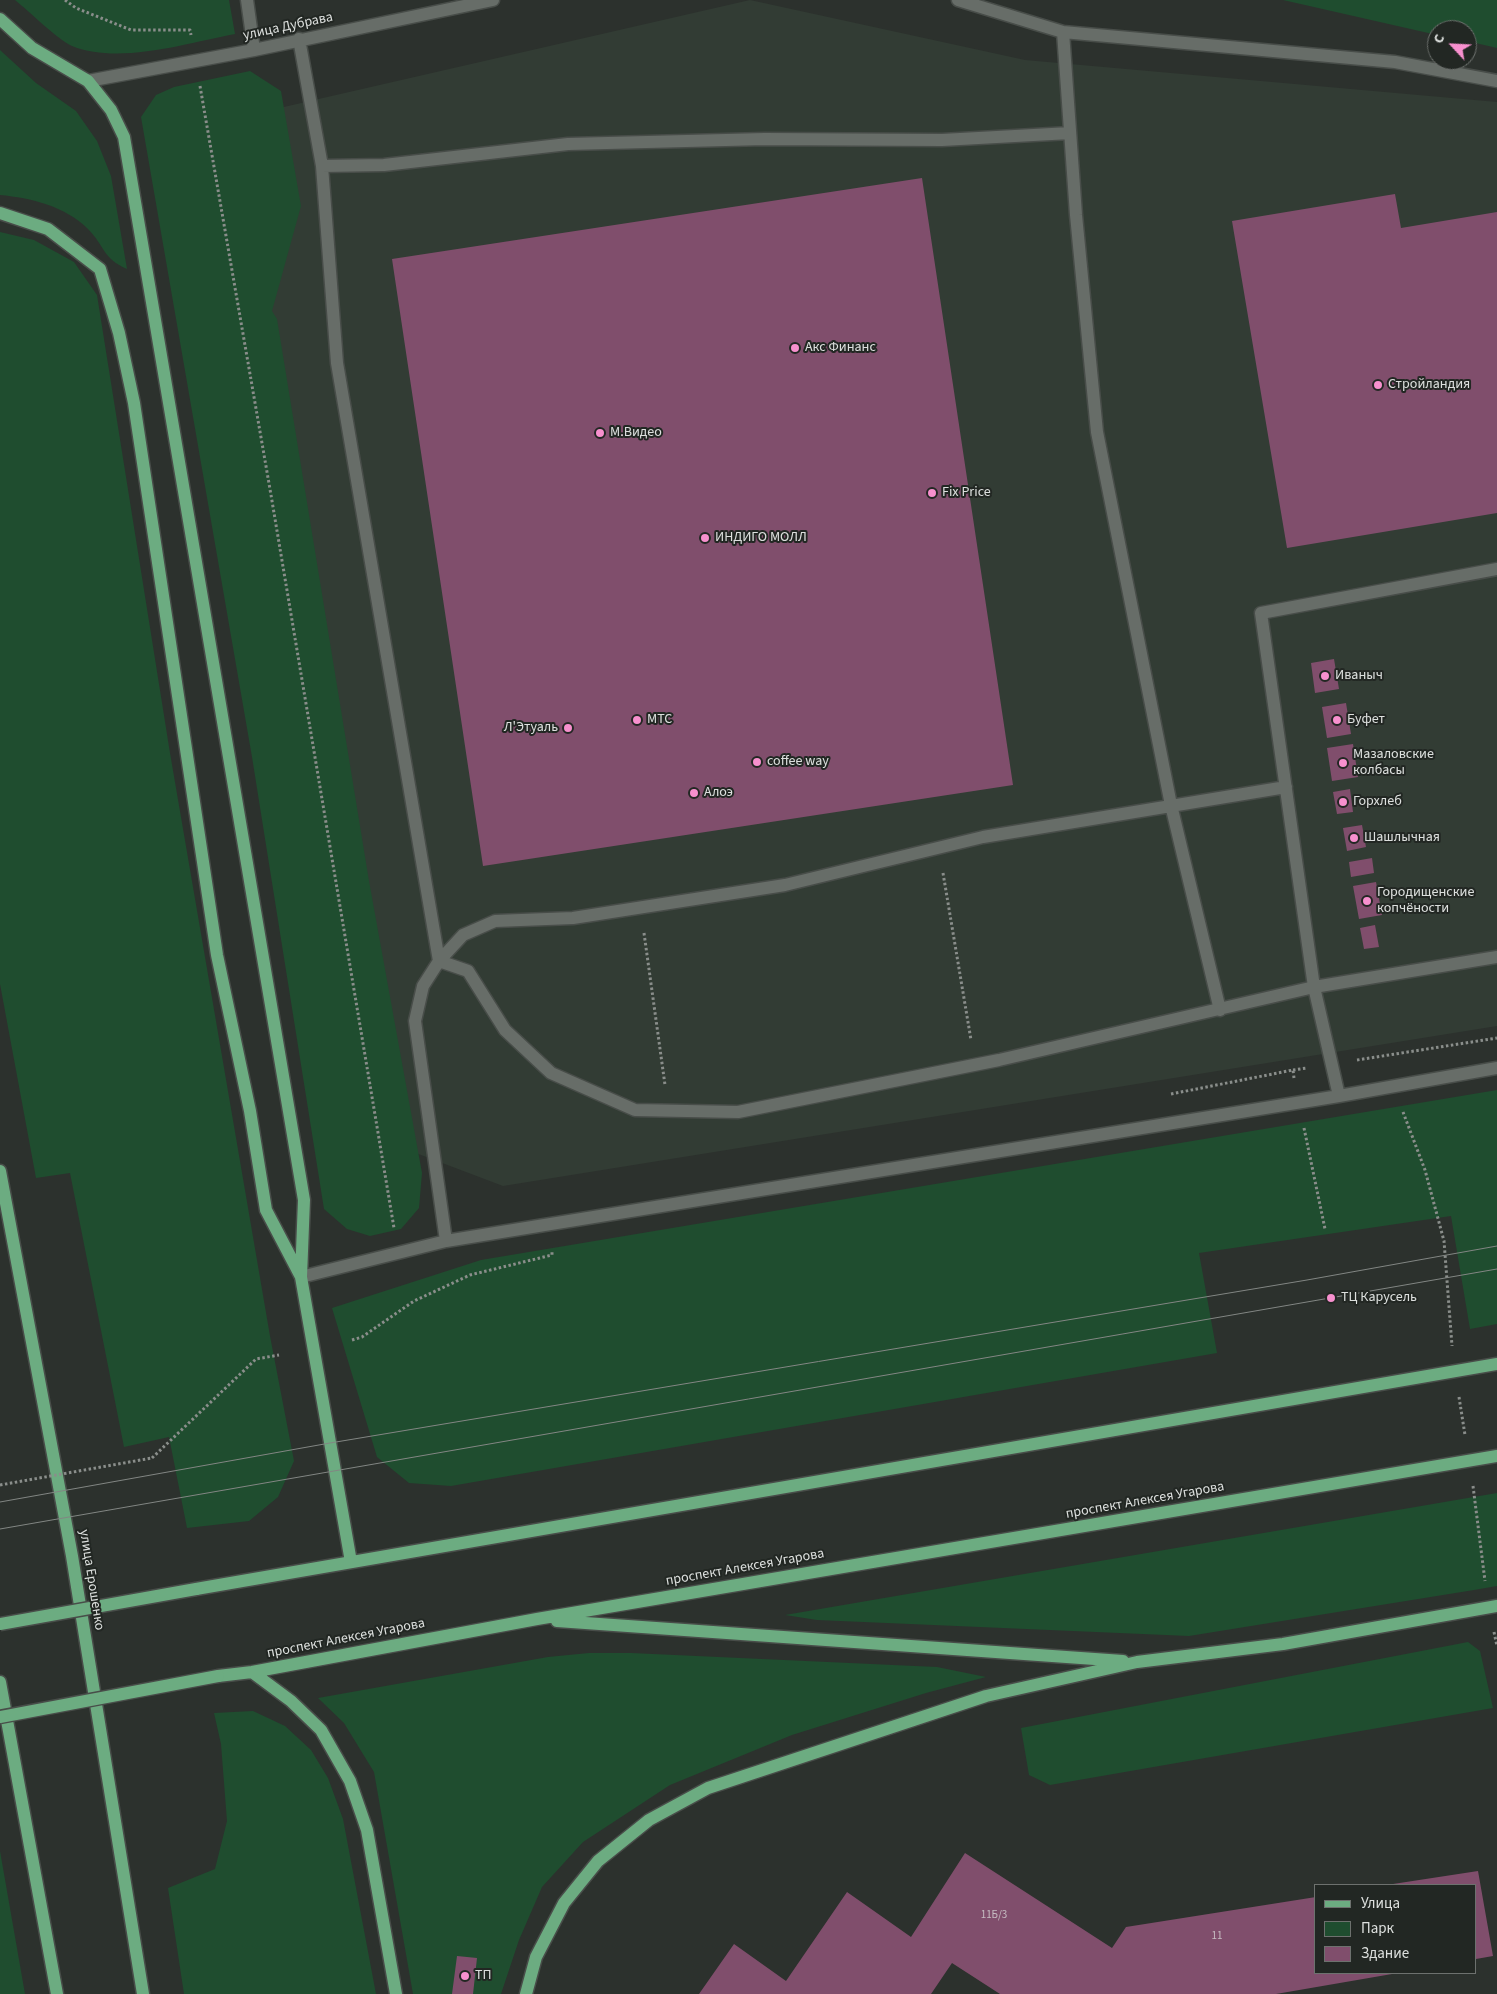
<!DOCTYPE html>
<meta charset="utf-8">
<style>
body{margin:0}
#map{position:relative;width:1497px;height:1994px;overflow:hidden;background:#2c312d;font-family:"Source Sans 3",sans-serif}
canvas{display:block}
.legend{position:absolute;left:1314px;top:1884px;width:162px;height:90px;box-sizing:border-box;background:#222723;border:1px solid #6d716e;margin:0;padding:6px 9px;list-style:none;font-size:15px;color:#dde0de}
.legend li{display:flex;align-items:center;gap:10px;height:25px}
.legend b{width:25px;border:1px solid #6d716e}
.north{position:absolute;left:1427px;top:20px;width:50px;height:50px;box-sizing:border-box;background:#222723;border:1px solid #6d716e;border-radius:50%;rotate:295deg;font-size:14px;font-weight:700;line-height:20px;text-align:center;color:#dde0de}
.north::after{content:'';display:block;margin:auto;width:18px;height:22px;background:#f790ce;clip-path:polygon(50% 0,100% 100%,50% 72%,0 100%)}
</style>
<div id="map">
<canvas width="1497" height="1994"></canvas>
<ul class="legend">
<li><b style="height:6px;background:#6cac81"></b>Улица</li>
<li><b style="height:14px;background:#1f4d2f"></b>Парк</li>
<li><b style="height:14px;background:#804e6c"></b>Здание</li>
</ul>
<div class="north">С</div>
</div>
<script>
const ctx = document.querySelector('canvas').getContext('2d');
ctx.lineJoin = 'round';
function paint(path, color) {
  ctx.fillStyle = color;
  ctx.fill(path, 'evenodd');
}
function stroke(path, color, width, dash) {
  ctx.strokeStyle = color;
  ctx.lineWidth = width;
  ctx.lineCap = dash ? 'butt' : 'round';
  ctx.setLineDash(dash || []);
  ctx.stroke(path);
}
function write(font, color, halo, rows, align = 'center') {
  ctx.font = font + ' "Source Sans 3",sans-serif';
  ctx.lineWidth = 4;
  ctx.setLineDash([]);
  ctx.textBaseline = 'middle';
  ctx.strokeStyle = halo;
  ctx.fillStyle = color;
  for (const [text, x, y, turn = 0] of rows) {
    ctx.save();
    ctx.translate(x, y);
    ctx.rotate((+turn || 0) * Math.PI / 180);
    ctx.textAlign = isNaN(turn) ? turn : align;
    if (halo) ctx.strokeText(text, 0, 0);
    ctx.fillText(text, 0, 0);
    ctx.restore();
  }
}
paint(new Path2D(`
 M750 0 1025 60 1497 102V1026L503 1186 400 1147 254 307 262 112Z`), '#323c34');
paint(new Path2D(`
 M15 0H229L235 34C187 43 119 65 72 46 57 39 30 12 15 0Z
 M1283 0H1497V48L1467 41V30H1437V35Z
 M0 50 36 83 76 111 97 141 111 176 127 269C102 258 105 246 88 229 65 206 31 198 0 195Z
 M250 71 281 91 301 206 272 311 277 319 369 881 422 1173 419 1208 401 1229 370 1236 347 1229 324 1209 252 757 141 117 156 95 174 87Z
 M0 232 34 240 74 262 97 295 170 753 270 1336 294 1461 278 1497 249 1521 187 1528 169 1437 124 1447 70 1173 36 1178 0 984Z
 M1497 1090V1324L1470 1329 1451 1216 1199 1253 1217 1353 451 1486 409 1483 377 1457 332 1308 481 1260Z
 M1497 1493V1586L1474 1590 1189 1636 817 1620 785 1615Z
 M1468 1642 1480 1651 1493 1708 1050 1785 1029 1775 1021 1728Z
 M589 1653H631L937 1667 986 1677 926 1693 792 1735 670 1785 583 1842 542 1887 519 1940 501 1994H413L374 1772 344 1723 318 1698 548 1657Z
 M253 1711 285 1726 311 1750 328 1778 343 1819 376 1994H184L168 1888 215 1869 227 1821 221 1744 214 1713Z
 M0 1851 25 1994H0Z`), '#1f4d2f');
paint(new Path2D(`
 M922 178 1013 785 483 866 392 259Z
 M1395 194 1401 228 1497 212V513L1287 548 1232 221Z
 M1334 659 1339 689 1315 693 1311 663Z
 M1346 703 1351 734 1327 738 1322 707Z
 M1353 744 1358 777 1332 781 1327 748Z
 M1350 789 1353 812 1337 814 1333 792Z
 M1362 825 1366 847 1347 851 1343 828Z
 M1372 858 1374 873 1351 877 1349 862Z
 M1376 882 1382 915 1359 919 1353 886Z
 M1375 925 1379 947 1364 949 1360 928Z
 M965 1853 1112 1948 1126 1927 1316 1897V1973L1392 1974 1276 1994H1000L952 1963 931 1994H699L734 1944 786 1981 847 1892 911 1937Z
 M1478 1871 1493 1956 1476 1959V1885L1393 1884Z
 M457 1956 477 1958 473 1994H452Z`), '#804e6c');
const minor = new Path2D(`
 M247 0 254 50
 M958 0 1063 32 1395 62 1497 81
 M1063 32 1076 215 1097 432 1171 805 1220 1010
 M299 39 322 166 337 363 439 961
 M88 81 254 50 493 0
 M322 166 384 165 568 144 765 139 942 140 1070 133
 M439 961 468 971 505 1030 551 1073 635 1110 738 1112 999 1060 1314 987 1497 957
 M1339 1096 1314 987 1261 613 1497 569
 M446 1241 415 1021 423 986 439 961 463 935 495 921 573 918 785 885 983 837 1286 787
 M301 1277 446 1241 1339 1096 1497 1068`);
const major = new Path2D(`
 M0 19 32 48 88 81 111 110 124 137 304 1200 301 1277 351 1562
 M0 213 48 229 100 269 119 333 134 403 217 955 250 1111 266 1210 300 1275
 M0 1171 72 1556 143 1994
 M196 1589 1497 1364
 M557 1621 1123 1661
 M252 1672 291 1701 321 1730 350 1781 367 1830 396 1994
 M218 1676 252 1672 537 1619 1497 1456
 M0 1682 57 1994
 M526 1994 536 1957 564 1903 598 1861 649 1820 708 1788 986 1696 1137 1662 1283 1644 1497 1606`);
stroke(minor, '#484d49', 15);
stroke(major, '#484d49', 15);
stroke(new Path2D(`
 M65 0 76 8 131 30H190L191 35
 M200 86 271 495 394 1228
 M943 873 971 1040
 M644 933 665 1085
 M1357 1060 1497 1038
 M1293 1070 1307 1068
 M1171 1094 1293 1070 1294 1078
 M1403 1112 1425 1170 1444 1241 1452 1346
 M1304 1128 1325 1229
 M352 1340 362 1337 414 1301 470 1275 552 1255V1250
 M1459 1397 1465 1435
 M152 1458 256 1359 279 1355
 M1473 1486 1485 1581
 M1494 1632 1497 1646`), '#8a8e8b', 3, [2.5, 2.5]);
stroke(minor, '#676d68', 12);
stroke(major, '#6cac81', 12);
stroke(new Path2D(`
 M0 1502 330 1443 1307 1280 1497 1246
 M0 1529 1497 1269`), '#828683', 1);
const majorBridge = new Path2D(`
 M0 1624 196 1589
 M0 1717 218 1676`);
stroke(majorBridge, '#484d49', 15, []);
stroke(new Path2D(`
 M0 1485 152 1458`), '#8a8e8b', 3, [2.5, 2.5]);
stroke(majorBridge, '#6cac81', 12);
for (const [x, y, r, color] of [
 [795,348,5,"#f790ce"],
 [1378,385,5,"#f790ce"],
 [600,433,5,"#f790ce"],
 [932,493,5,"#f790ce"],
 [705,538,5,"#f790ce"],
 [1325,676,5,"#f790ce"],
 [637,720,5,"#f790ce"],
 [1337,720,5,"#f790ce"],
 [568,728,5,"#f790ce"],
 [757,762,5,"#f790ce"],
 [1343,763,5,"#f790ce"],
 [694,793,5,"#f790ce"],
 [1343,802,5,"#f790ce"],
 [1354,838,5,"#f790ce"],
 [1367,901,5,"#f790ce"],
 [1331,1298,5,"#f790ce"],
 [465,1976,5,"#f790ce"]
]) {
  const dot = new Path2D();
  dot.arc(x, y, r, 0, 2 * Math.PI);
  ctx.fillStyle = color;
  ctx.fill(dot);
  stroke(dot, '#222723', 2);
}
write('11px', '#c6bcc2', null, [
 ["11Б/3",994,1916],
 ["11",1217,1937]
]);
write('14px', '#dde0de', '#222723', [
 ["улица Дубрава",288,27,-12],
 ["проспект Алексея Угарова",1145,1501,-10],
 ["проспект Алексея Угарова",745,1568,-10],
 ["улица Ерошенко",91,1580,81],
 ["проспект Алексея Угарова",346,1639,-11]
]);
write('14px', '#dde0de', '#222723', [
 ["Акс Финанс",805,348],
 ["Стройландия",1388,385],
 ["М.Видео",610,433],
 ["Fix Price",942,493],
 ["ИНДИГО МОЛЛ",715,538],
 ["Иваныч",1335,676],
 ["МТС",647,720],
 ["Буфет",1347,720],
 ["Л'Этуаль",558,728,"right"],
 ["Мазаловские",1353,755],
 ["колбасы",1353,771],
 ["coffee way",767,762],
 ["Алоэ",704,793],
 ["Горхлеб",1353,802],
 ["Шашлычная",1364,838],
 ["Городищенские",1377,893],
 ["копчёности",1377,909],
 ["ТЦ Карусель",1341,1298],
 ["ТП",475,1976]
], 'left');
</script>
